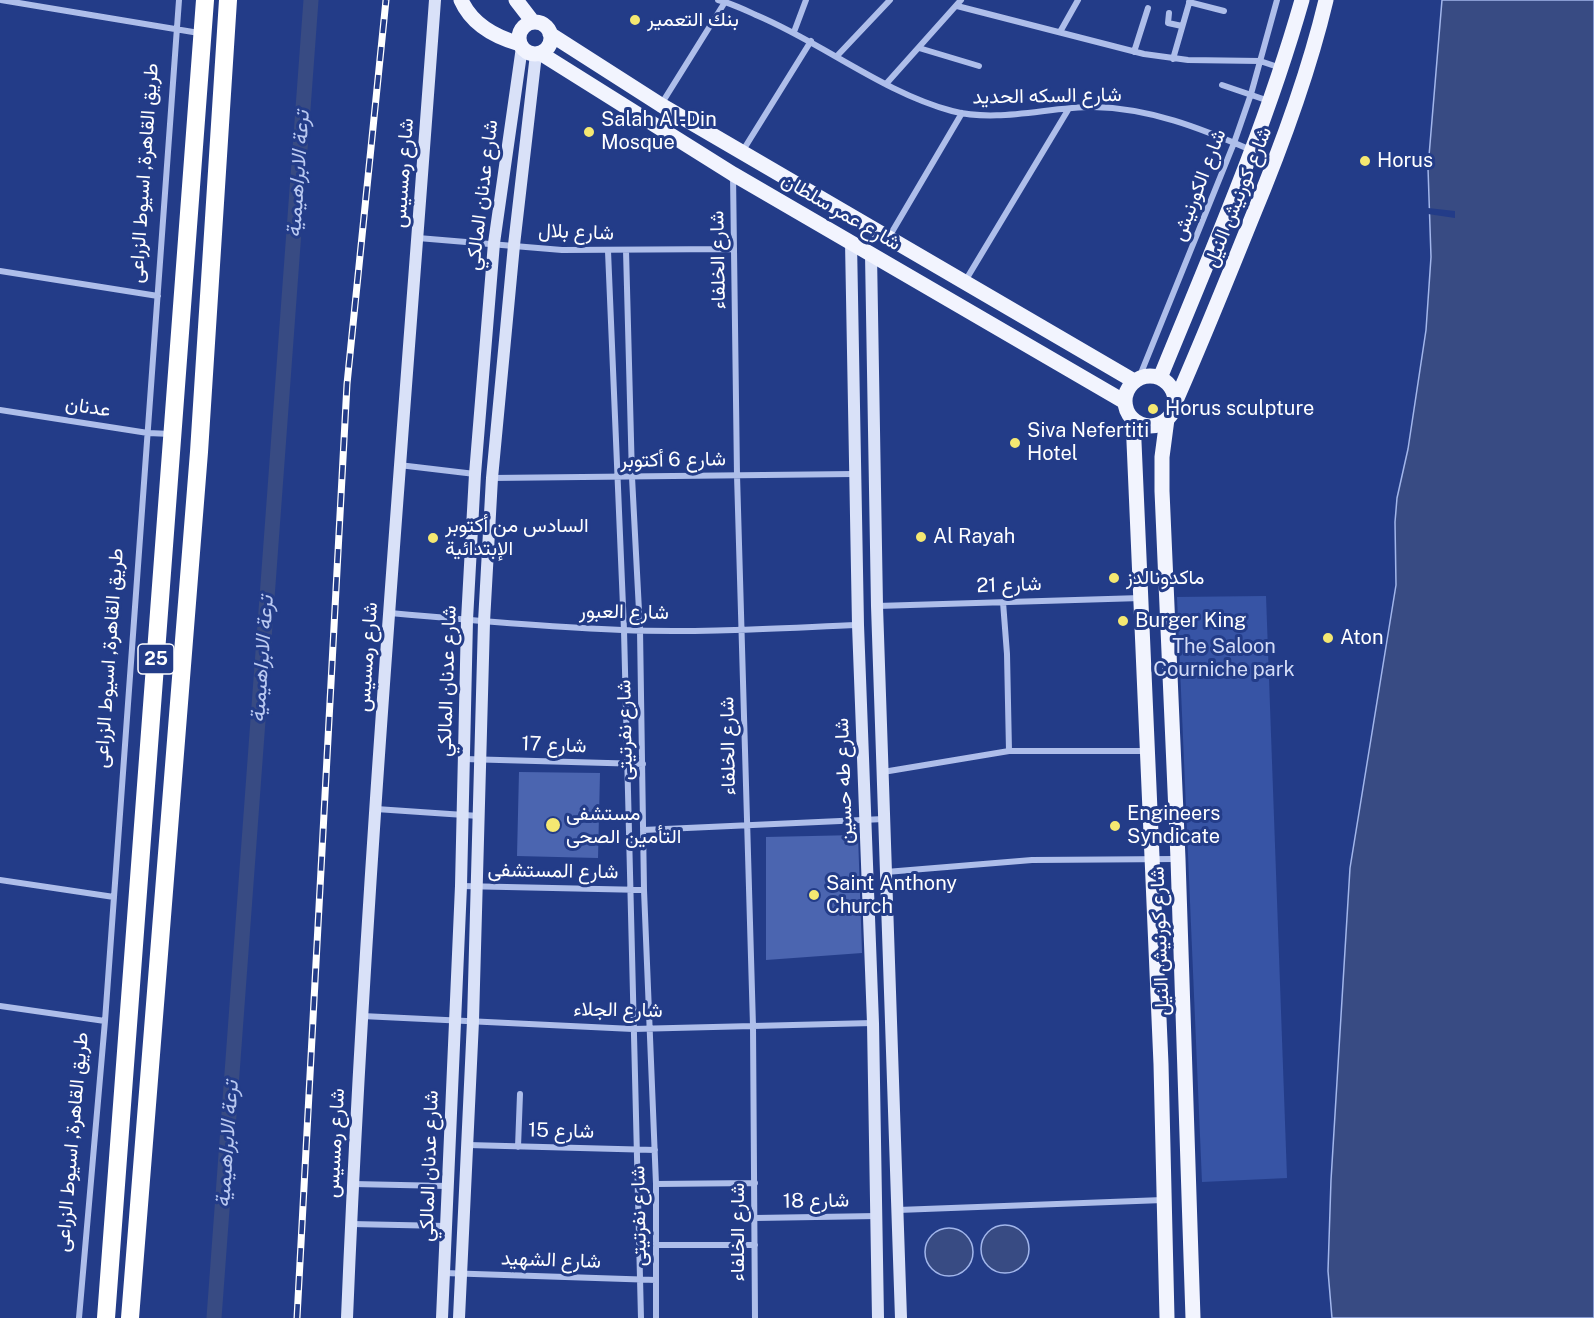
<!DOCTYPE html>
<meta charset="utf-8">
<style>
body{margin:0}
canvas{display:block;background:#233c88}
</style>
<canvas width="1594" height="1318"></canvas>
<script>
const ctx = document.querySelector('canvas').getContext('2d');
ctx.lineJoin = 'round';
function paint(path, color) {
  ctx.fillStyle = color;
  ctx.fill(path, 'evenodd');
}
function stroke(path, color, width, dash) {
  ctx.strokeStyle = color;
  ctx.lineWidth = width;
  ctx.lineCap = dash ? 'butt' : 'round';
  ctx.setLineDash(dash || []);
  ctx.stroke(path);
}
function write(font, color, halo, rows, align = 'center') {
  ctx.font = font + ' "Public Sans",Vazirmatn,sans-serif';
  ctx.lineWidth = 6;
  ctx.setLineDash([]);
  ctx.textBaseline = 'middle';
  ctx.strokeStyle = halo;
  ctx.fillStyle = color;
  for (const [text, x, y, turn = 0] of rows) {
    ctx.save();
    ctx.translate(x, y);
    ctx.rotate((+turn || 0) * Math.PI / 180);
    ctx.textAlign = isNaN(turn) ? turn : align;
    if (halo) ctx.strokeText(text, 0, 0);
    ctx.fillText(text, 0, 0);
    ctx.restore();
  }
}
paint(new Path2D(`
 M1266 596 1287 1178 1202 1182 1177 597Z`), '#3754a5');
const water = new Path2D(`
 M1442 0H1594V1318H1332L1328 1271 1331 1180 1350 868 1396 585 1395 522 1397 498 1408 449 1426 330 1431 257 1428 168Z
 M981 1249a24 24 0 1 1 48 0a24 24 0 1 1-48 0Z
 M925 1252a24 24 0 1 1 48 0a24 24 0 1 1-48 0Z`);
paint(water, '#384b83');
stroke(water, '#a2b6eb', 1.5);
paint(new Path2D(`
 M1428 208 1455 211V218L1428 214Z`), '#233c88');
stroke(new Path2D(`
 M214 1318 311 0`), '#384b83', 15);
paint(new Path2D(`
 M519 772 600 773 598 858 517 856Z
 M858 835 862 953 766 960V837Z`), '#4b65b0');
stroke(new Path2D(`
 M1 0 199 33
 M718 0C731 3 743 9 756 15 823 43 882 92 952 111 998 123 1047 107 1093 107 1150 108 1200 128 1251 150
 M1189 2 1224 11
 M957 6 1144 54 1188 60 1260 61 1281 68
 M1169 13 1168 23 1182 26
 M794 32 806 0
 M1060 32 1078 0
 M919 48 979 66
 M1134 52 1148 8
 M837 56 890 0
 M1173 59 1190 0
 M886 84 961 0
 M1222 85 1269 101
 M662 103 725 2
 M742 152 811 41
 M733 175 737 475 753 1026 755 1318
 M889 237 962 113
 M418 238 562 250 734 249
 M626 250 632 477 640 630 644 890 656 1184V1318
 M608 251 624 630 641 1318
 M0 271 158 296
 M964 283 1068 110
 M1139 378 1234 143 1251 94 1277 0
 M0 410 148 433 171 434
 M399 465 475 474
 M492 478 854 474
 M1003 602 1007 654 1009 751
 M877 606 1141 598
 M390 613C467 620 544 627 622 630 700 633 780 628 858 625
 M464 759 643 764
 M883 772 1009 751H1147
 M376 809 479 816
 M643 830 884 819
 M886 872 1032 860 1176 859
 M0 880 114 897
 M461 886 644 890
 M0 1006 105 1021
 M362 1016 633 1029 873 1023
 M468 1145 655 1150
 M518 1147 520 1094
 M353 1184 447 1186
 M656 1184 755 1183
 M898 1210 1163 1200
 M755 1218 877 1216
 M351 1224 446 1226
 M656 1245H755
 M444 1273 656 1280
 M79 1318 105 1021 179 0`), '#aebeea', 6);
stroke(new Path2D(`
 M851 242 858 625 873 1023 878 1318
 M871 254 877 606 901 1318
 M347 1318C365 878 403 439 435 0
 M442 1318 461 886 467 620 475 474 494 243 522 47
 M459 1318 473 1021 484 622 492 478 514 245 536 54`), '#d9e1f8', 12);
stroke(new Path2D(`
 M461 0C472 25 495 37 520 44
 M516 0 533 22
 M519 38a16 16 0 1 1 32 0a16 16 0 1 1-32 0Z
 M550 34 661 105 1134 381
 M540 53 733 174 1125 402
 M1125 401a25 25 0 1 1 50 0a25 25 0 1 1-50 0Z
 M1160 378C1211 253 1265 130 1302 0
 M1174 405C1201 344 1226 282 1251 220 1281 148 1308 76 1326 0
 M1133 419 1161 1064 1167 1318
 M1167 419 1162 457V491L1178 859 1193 1318`), '#f2f4fe', 15);
stroke(new Path2D(`
 M106 1318 205 0
 M130 1318 199 452 228 0`), '#fff', 18);
const rail = new Path2D(`
 M297 1318 347 384 386 0`);
stroke(rail, '#fff', 7);
stroke(rail, '#233c88', 4.5, [14]);
for (const [x, y, r, color] of [
 [635,20,6,"#f5e871"],
 [589,132,6,"#f5e871"],
 [1365,161,6,"#f5e871"],
 [1153,409,6,"#f5e871"],
 [1015,443,6,"#f5e871"],
 [921,537,6,"#f5e871"],
 [433,538,6,"#f5e871"],
 [1114,578,6,"#f5e871"],
 [1123,621,6,"#f5e871"],
 [1328,638,6,"#f5e871"],
 [553,825,8,"#f5e871"],
 [1115,826,6,"#f5e871"],
 [814,895,6,"#f5e871"]
]) {
  const dot = new Path2D();
  dot.arc(x, y, r, 0, 2 * Math.PI);
  ctx.fillStyle = color;
  ctx.fill(dot);
  stroke(dot, '#233c88', 2);
}
for (const [x, y, w] of [
 [156,659,36]
]) {
  const box = new Path2D();
  box.roundRect(x - w / 2, y - 15, w, 30, 4.5);
  ctx.fillStyle = '#233c88';
  ctx.fill(box);
  stroke(box, '#fff', 1.5);
}
write('bold 18px', '#fff', null, [
 ["25",156,659]
]);
write('20px', '#fff', '#233c88', [
 ["بنك التعمير",647,20],
 ["Salah Al-Din",601,120],
 ["Mosque",601,143],
 ["Horus",1377,161],
 ["Horus sculpture",1165,409],
 ["Siva Nefertiti",1027,431],
 ["Hotel",1027,454],
 ["السادس من أكتوبر",445,526],
 ["الإبتدائية",445,549],
 ["Al Rayah",933,537],
 ["ماكدونالدز",1126,578],
 ["Burger King",1135,621],
 ["Aton",1340,638],
 ["مستشفى",566,814],
 ["التأمين الصحى",566,837],
 ["Engineers",1127,814],
 ["Syndicate",1127,837],
 ["Saint Anthony",826,884],
 ["Church",826,907]
], 'left');
write('20px', '#fff', '#233c88', [
 ["شارع السكه الحديد",1047,96,-1],
 ["طريق القاهرة, اسيوط الزراعى",144,173,-86],
 ["شارع رمسيس",403,173,-86],
 ["شارع الكورنيش",1199,185,-69],
 ["شارع عدنان المالكي",482,195,-83],
 ["شارع كورنيش النيل",1238,197,-68],
 ["شارع عمر سلطان",841,212,30],
 ["شارع بلال",576,232,2],
 ["شارع الخلفاء",718,260,-91],
 ["عدنان",88,407,9],
 ["شارع 6 أكتوبر",673,460,-1],
 ["شارع 21",1009,585,-2],
 ["شارع العبور",624,612,1],
 ["شارع رمسيس",367,657,-86],
 ["طريق القاهرة, اسيوط الزراعى",109,658,-86],
 ["شارع عدنان المالكي",447,681,-88],
 ["شارع نفرتيتى",625,730,-91],
 ["شارع 17",554,745,2],
 ["شارع الخلفاء",728,746,-91],
 ["شارع طه حسين",844,781,-92],
 ["شارع المستشفى",553,871,1],
 ["شارع كورنيش النيل",1160,941,-92],
 ["شارع الجلاء",618,1010,1],
 ["شارع 15",561,1131,1],
 ["طريق القاهرة, اسيوط الزراعى",72,1142,-85],
 ["شارع رمسيس",335,1143,-87],
 ["شارع عدنان المالكي",429,1166,-88],
 ["شارع 18",816,1201,-1],
 ["شارع نفرتيتى",639,1216,-91],
 ["شارع الخلفاء",738,1232,-90],
 ["شارع الشهيد",551,1260,2]
]);
write('20px', '#d3dcf7', '#233c88', [
 ["The Saloon",1224,647],
 ["Courniche park",1224,670]
]);
write('italic 21px', '#bac9f1', '#233c88', [
 ["ترعة الابراهيمية",298,174,-86],
 ["ترعة الابراهيمية",262,659,-86],
 ["ترعة الابراهيمية",227,1144,-86]
]);
</script>
